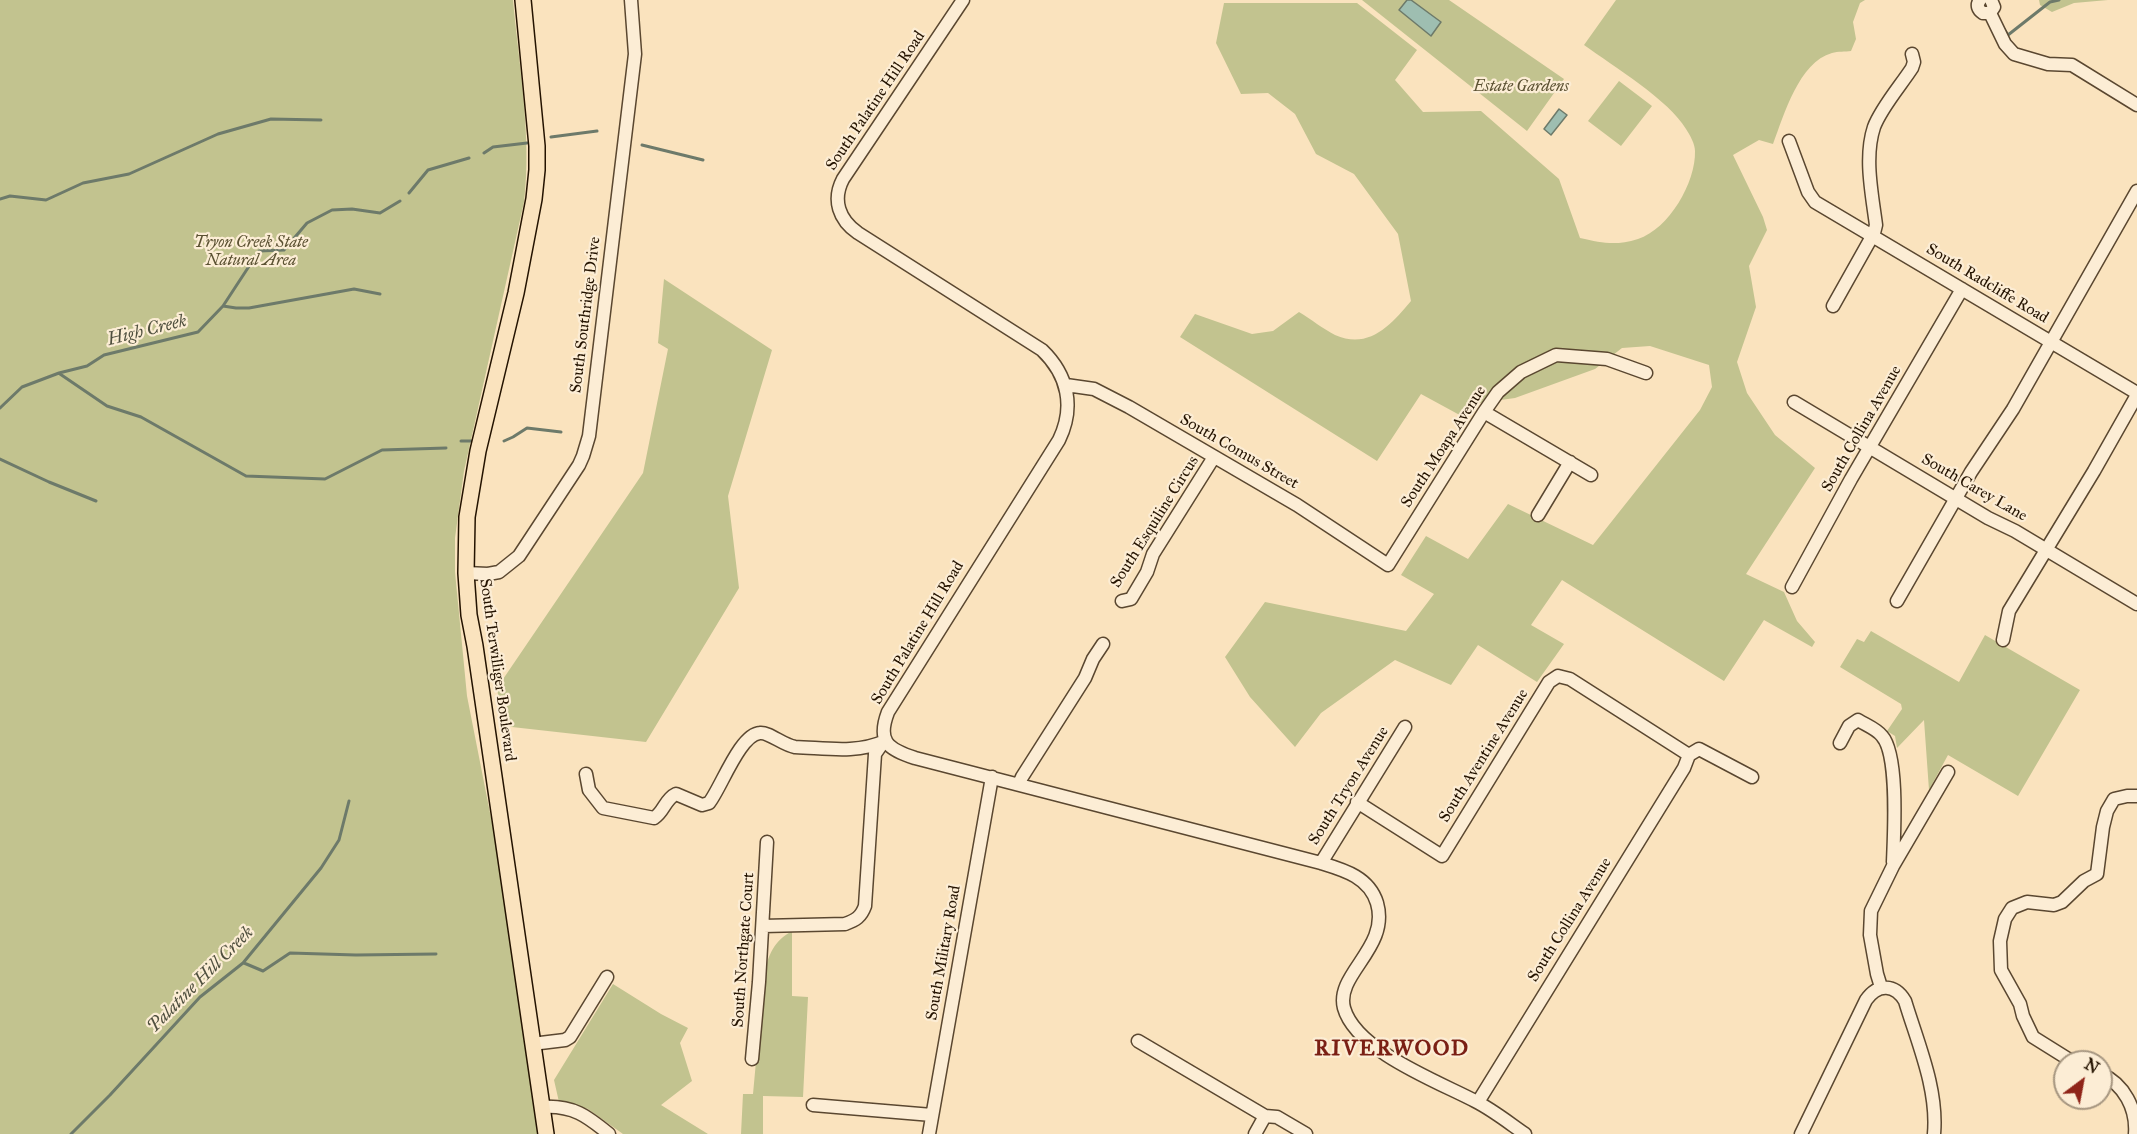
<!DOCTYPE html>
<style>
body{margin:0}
#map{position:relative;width:2137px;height:1134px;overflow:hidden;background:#fae3be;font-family:"IM FELL Great Primer",serif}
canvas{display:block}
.north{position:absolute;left:2053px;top:1050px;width:60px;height:60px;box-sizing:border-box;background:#fcedd5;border:2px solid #a69680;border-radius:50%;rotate:32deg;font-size:16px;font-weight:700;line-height:24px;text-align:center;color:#241300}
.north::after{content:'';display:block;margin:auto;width:21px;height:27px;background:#8f2418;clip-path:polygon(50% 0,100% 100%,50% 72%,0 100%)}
</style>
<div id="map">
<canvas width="2137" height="1134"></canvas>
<div class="north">N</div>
</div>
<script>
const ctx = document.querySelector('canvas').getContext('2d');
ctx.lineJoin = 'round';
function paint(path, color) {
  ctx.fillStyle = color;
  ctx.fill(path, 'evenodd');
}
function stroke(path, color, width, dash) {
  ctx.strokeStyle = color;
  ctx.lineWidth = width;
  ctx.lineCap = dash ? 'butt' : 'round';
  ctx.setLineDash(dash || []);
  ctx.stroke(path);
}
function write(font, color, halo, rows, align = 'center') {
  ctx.font = font + ' "IM FELL Great Primer",serif';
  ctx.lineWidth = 4.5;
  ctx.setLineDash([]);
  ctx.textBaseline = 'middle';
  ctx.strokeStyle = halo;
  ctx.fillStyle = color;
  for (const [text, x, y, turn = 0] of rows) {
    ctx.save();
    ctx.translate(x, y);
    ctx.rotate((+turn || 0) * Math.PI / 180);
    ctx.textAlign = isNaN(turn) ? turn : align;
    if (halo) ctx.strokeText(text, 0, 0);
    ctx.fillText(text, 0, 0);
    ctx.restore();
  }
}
paint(new Path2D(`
 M0 0H513C519 66 532 136 524 202L464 471 455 538V572L467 696 504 884 538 1134H0Z
 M1362 0H1449L1564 79 1527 131Z
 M1616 0H1865L1860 3 1853 22 1856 39 1851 51C1845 52 1838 51 1832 53 1799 62 1784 115 1773 144L1759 140 1733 155 1763 217 1767 230 1749 266 1756 307 1737 362 1747 393 1775 435 1815 468 1746 574 1784 592 1797 621 1815 642 1812 647 1764 620 1724 681 1562 580 1531 625 1564 644 1537 682 1478 645 1451 685 1395 660 1321 713 1295 747 1250 697 1225 657 1265 602 1406 631 1434 594 1401 575 1426 536 1468 559 1508 504 1593 545 1700 410 1712 387 1709 365 1650 346 1622 348 1595 369 1515 398 1479 403 1467 419 1421 394 1377 461 1180 337 1195 314 1252 334 1273 331 1299 312C1311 319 1323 329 1335 335 1369 350 1391 325 1411 301L1398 234 1354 174 1316 154 1295 114 1268 93 1241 94 1216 43 1224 3H1357L1417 50 1395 80 1423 112 1481 111 1559 179 1580 238C1603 243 1615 246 1638 239 1669 229 1696 182 1695 151 1695 144 1690 135 1686 129 1669 100 1613 66 1584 45Z
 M2039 0H2108L2074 3 2052 12 2040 5Z
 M1619 81 1652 106 1621 146 1588 121Z
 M664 279 772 350 728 496 739 588 646 742 503 726 497 688 643 473 668 349 658 343Z
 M1871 631 1959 682 1985 635 2080 690 2018 796 1948 755 1929 790 1924 720 1897 748 1895 736 1887 731 1902 709 1901 704 1840 667 1857 639 1864 642Z
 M792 931V996L808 997 803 1097 763 1096V1134H741L743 1094H753L764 975C768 955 774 941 792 931Z
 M613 984 661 1014 688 1028 680 1043 692 1081 661 1105 708 1134H623L588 1109 559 1102 554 1080Z`), '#c2c38f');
const water = new Path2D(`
 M1407 0H1411L1441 22 1431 36 1399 10Z
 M1559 109 1567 115 1551 135 1544 129Z`);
paint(water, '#9ebeb1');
stroke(water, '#6d7a6a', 1.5);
stroke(new Path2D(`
 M2004 29 2008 35 2050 2 2059 0
 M551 137 597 131
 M642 145 703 160
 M484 153 493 147 527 143
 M409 193 428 170 469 158
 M0 199 10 196 46 200 83 183 129 174 218 134 271 119 321 120
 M223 306 236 308H249L354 289 380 294
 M60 374 107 406 141 417 246 476 325 479 382 450 446 448
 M0 408 22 387 59 373 87 366 104 355 198 332 223 306 259 251 284 250 307 223 332 210 352 209 380 213 400 201
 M461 441H474
 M504 441 513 437 527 428 561 432
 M0 459 49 482 96 501
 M244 963 263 971 290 953 356 955 436 954
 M71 1134 110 1095 200 997 243 963 321 868 339 840 349 801`), '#6d7a6a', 3);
const minor = new Path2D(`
 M963 0 843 179C832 200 839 220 858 233L1042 350C1068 375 1075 407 1059 440L888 712C877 741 887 749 915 758L1321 863C1344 870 1369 877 1377 903 1390 948 1335 974 1344 1008 1356 1051 1439 1082 1475 1101 1493 1110 1509 1123 1525 1134
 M1980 0C1976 5 1978 10 1983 13H1990
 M1990 13 2005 44 2014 54 2048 64 2072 65 2137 105
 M1990 13 1994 7 1991 0
 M1789 141 1808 192 1815 202 2137 393
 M1833 306 1874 233 1876 225C1872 194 1864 157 1874 127 1881 108 1901 85 1912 68L1914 62 1912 54
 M1066 385 1094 389 1129 407 1297 505 1388 565 1484 412 1498 392 1521 372 1556 355 1607 359 1646 373
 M1794 402 1988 518 2015 531 2137 604
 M1484 412 1591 475
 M1538 515 1570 462
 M466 573 488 574 499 572 519 556 579 465 583 456 589 436 635 54 631 0
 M1792 587 1851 479 1962 289
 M1122 601 1131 599 1147 572 1153 554 1214 457
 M1897 601 1971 472 2013 409 2137 191
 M2003 640 2009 611 2094 471 2137 395
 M1840 743 1849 726 1858 720C1866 725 1877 729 1882 736 1899 755 1894 835 1893 862
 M1689 755 1699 749 1752 777
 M586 774 589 790 603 808 654 818C664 812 665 799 676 794L702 805 709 803C721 788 740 734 760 733 769 732 783 745 795 747 826 748 856 754 885 741
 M1019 784 1022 777 1085 678 1093 659 1103 644
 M1357 802 1442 856 1549 682 1558 676 1570 679 1689 755
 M1321 863 1405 727
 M763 926 845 924C856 920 861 917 865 906L875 754 884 741
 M1881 987 1877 974 1870 935 1871 911 1893 866 1948 772
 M1138 1041 1265 1116 1277 1117 1306 1134
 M532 1044 565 1040 570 1037 607 977
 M752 1059 759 982 767 842
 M2073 1062 2033 1037 2023 1016 2020 1004 2001 970 2000 941 2005 919 2012 908 2027 902 2054 905 2062 902 2084 881 2097 874 2103 827 2107 811 2114 799 2127 796H2137
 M2101 1074C2124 1084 2137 1109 2135 1134
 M1478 1102 1684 768 1689 755
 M813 1105 932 1115
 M542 1107C573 1105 587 1116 609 1134
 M929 1134 992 777
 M1255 1134 1265 1116
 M1801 1134 1866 1000C1878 983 1895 984 1905 1001 1918 1044 1938 1089 1934 1134`);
const major = new Path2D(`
 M523 0 537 146V170L534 199 516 293 478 451 467 517 466 573 469 615 475 646 546 1134`);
stroke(minor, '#5a4730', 15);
stroke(major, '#241300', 18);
stroke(minor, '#fcedd5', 12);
stroke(major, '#fae3be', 15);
write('italic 16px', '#5b5132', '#fcedd5', [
 ["Estate Gardens",1521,87],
 ["Tryon Creek State",251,243],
 ["Natural Area",251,261]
]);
write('16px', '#241300', '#fcedd5', [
 ["South Palatine Hill Road",876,101,-56],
 ["South Radcliffe Road",1987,284,31],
 ["South Southridge Drive",586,315,-83],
 ["South Collina Avenue",1862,429,-60],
 ["South Moapa Avenue",1444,447,-57],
 ["South Comus Street",1239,452,30],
 ["South Carey Lane",1974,488,30],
 ["South Esquiline Circus",1155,522,-58],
 ["South Palatine Hill Road",918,633,-59],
 ["South Terwilliger Boulevard",497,670,82],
 ["South Aventine Avenue",1484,756,-58],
 ["South Tryon Avenue",1349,786,-58],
 ["South Collina Avenue",1570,920,-58],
 ["South Northgate Court",744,950,-86],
 ["South Military Road",944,953,-80]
]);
write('italic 18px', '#4f4f3e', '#fcedd5', [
 ["High Creek",147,331,-14],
 ["Palatine Hill Creek",201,980,-45]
]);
ctx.letterSpacing = '1.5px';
write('bold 22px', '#7a1f14', '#fcedd5', [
 ["RIVERWOOD",1392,1050]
]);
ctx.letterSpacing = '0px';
</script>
